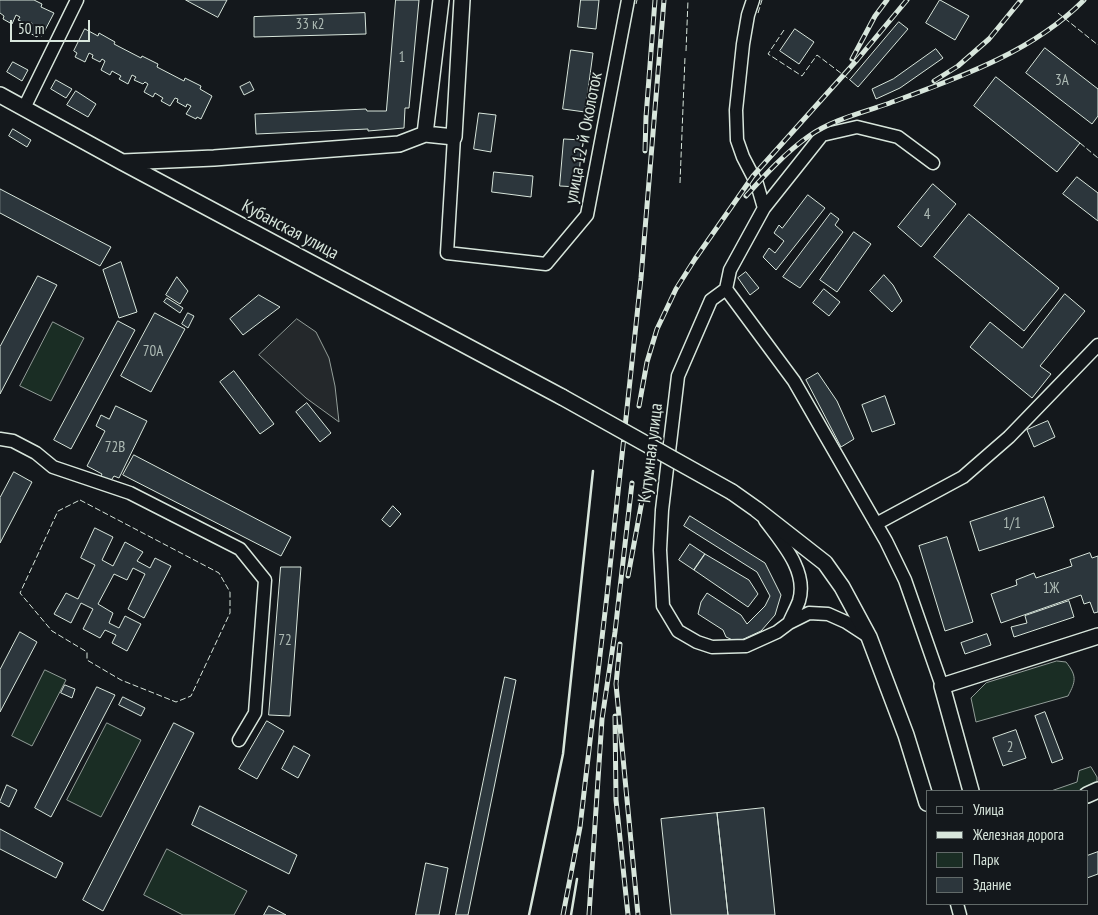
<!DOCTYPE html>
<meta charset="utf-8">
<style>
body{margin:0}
#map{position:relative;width:1098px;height:915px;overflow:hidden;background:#14181c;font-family:"PT Sans Narrow",sans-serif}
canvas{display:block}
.legend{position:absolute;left:926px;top:790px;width:162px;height:115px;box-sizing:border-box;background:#14181c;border:1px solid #626a69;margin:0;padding:6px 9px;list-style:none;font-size:15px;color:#d8e6dc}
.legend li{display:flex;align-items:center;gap:10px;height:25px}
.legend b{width:25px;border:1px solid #626a69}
.scale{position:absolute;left:10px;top:20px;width:80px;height:22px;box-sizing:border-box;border:2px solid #d8e6dc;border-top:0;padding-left:6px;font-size:15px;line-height:18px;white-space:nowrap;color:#d8e6dc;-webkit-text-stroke:4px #14181c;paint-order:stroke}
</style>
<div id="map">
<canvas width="1098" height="915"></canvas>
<ul class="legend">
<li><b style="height:6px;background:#14181c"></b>Улица</li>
<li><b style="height:6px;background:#d8e6dc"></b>Железная дорога</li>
<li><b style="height:14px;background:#1a2d24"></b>Парк</li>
<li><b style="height:14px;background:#2c363c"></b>Здание</li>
</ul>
<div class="scale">50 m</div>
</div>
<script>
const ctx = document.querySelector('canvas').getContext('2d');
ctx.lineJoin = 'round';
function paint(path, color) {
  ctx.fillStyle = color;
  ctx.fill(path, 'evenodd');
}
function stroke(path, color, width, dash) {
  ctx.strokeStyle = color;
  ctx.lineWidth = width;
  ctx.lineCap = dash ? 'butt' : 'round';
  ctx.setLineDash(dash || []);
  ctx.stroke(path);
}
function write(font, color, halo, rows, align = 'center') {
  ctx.font = font + ' "PT Sans Narrow",sans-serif';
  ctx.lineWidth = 4;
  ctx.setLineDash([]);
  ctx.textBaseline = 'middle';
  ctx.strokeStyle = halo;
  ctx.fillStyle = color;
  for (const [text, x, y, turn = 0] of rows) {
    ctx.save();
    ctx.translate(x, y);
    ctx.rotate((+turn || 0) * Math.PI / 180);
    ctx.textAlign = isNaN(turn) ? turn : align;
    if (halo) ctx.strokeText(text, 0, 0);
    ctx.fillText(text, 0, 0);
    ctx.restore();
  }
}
const green = new Path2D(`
 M53 322 84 338 51 401 20 386Z
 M1057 661 1066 662C1077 676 1076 681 1068 696L976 722 971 698 986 683Z
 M45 670 66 680 32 746 12 736Z
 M107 723 141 740 101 817 67 800Z
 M1091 767 1097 777V787L1087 791H1051L1077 782 1079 771Z
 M167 849 247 891 234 915H183L144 895Z`);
paint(green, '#1a2d24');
stroke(green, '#939e99', 1);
const parking = new Path2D(`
 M297 319 316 332 329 358 335 386 339 422 306 398 259 355Z`);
paint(parking, '#24282b');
stroke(parking, '#939e99', 1);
const building = new Path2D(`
 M0 0H34L42 4 41 7 54 13 42 36 38 34 37 37 28 32 32 23 28 22 27 24 18 20 20 17 16 15 12 24 3 19 4 16 0 13Z
 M186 0H227L218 17Z
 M396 0H419L409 108H405L404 128 368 131V129L256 134 255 114 366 109 367 111H386Z
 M581 0H599L596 29 578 27Z
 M940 0 969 16 955 40 926 23Z
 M365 13 366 34 254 37V17Z
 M899 22 908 29 858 87 850 80Z
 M85 29 98 36 99 33 115 42 114 44 141 58 142 56 158 64 157 67 184 81 185 78 201 86 200 89 212 96 201 119 197 117 196 119 186 114 191 106 187 104 186 107 177 102 178 99 175 98 170 106 161 101 163 98 155 93 153 97 144 92 148 84 145 82 143 84 134 80 136 77 132 75 128 84 119 79 121 76 112 71 110 75 101 70 105 61 102 59 100 62 92 58 93 55 89 53 85 62 75 57 77 53 74 51Z
 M795 29 814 42 799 64 780 51Z
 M1045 48 1098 89V116L1092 124 1026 73Z
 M936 49 943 58 900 88 876 99 872 89 893 79Z
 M571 50 593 53 585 112 563 109Z
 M13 62 28 70 22 81 7 72Z
 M996 77 1080 143 1057 172 974 106Z
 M56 80 72 89 66 98 51 89Z
 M250 82 254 90 244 95 240 87Z
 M76 91 96 104 88 117 67 105Z
 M479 113 496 115 491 152 474 149Z
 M13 129 31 140 27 147 9 136Z
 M564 139 582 140 578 187 560 186Z
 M494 172 533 176 531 197 492 192Z
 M1077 177 1098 193V221L1063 194Z
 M933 184 956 204 921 247 898 227Z
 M0 189 111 247 100 266 0 213Z
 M808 195 825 208 776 270 763 257 769 248 775 253 784 241 774 233 779 225 782 228Z
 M831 213 839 219 835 225 843 232 800 288 783 277Z
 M969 214 1059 288 1024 331 934 257Z
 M854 232 871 244 837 292 820 280Z
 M121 262 137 312 119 318 103 270Z
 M746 272 759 288 750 295 738 278Z
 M884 275 893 285 902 301 892 312 870 291Z
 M38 276 57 285 0 394V347Z
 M177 277 188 291 180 304 166 295Z
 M824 289 840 302 829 316 813 303Z
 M1065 294 1085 311 1040 366 1051 374 1032 398 970 347 990 322 1022 348Z
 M259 295 280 307 243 335 230 319Z
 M167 298 183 308 180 313 164 302Z
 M155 313 185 329 151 392 121 376Z
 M188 313 194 316 188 328 182 324Z
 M118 321 135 330 71 449 54 440Z
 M234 371 274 424 260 434 220 382Z
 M818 373 837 401 854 439 841 447 806 380Z
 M885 396 895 424 872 432 862 405Z
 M307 403 331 433 320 442 296 412Z
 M116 406 147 421 119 478 114 476 110 482 100 478 102 474 87 466 105 431 96 426 101 415 109 419Z
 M1048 421 1055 437 1034 447 1027 430Z
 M134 455 291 537 281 556 123 475Z
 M14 472 32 482 0 543V498Z
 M1044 497 1054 527 979 551 970 522Z
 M393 506 401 514 390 527 382 520Z
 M690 516 765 563 781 595 775 615 761 631 737 642 726 637 723 630 698 614 701 602 707 593 741 615 747 624 765 606 770 596 757 572 684 526Z
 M95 528 113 537 102 560 113 566 125 542 143 552 137 561 150 568 155 558 171 566 144 618 128 609 145 574 133 568 127 580 114 574 98 604 113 613 109 623 119 628 125 616 141 624 127 651 112 643 116 635 105 630 100 638 83 629 93 609 81 603 71 623 54 614 66 593 78 599 95 565 81 558Z
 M947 537 973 622 945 631 919 546Z
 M690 544 705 554 694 570 679 560Z
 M1090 553 1092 558 1098 556V612L1094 613 1090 602 1084 604 1081 595 1001 623 991 594 1017 585 1016 580 1034 573 1036 578 1072 566 1070 560Z
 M705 554 749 580 758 594 748 607 694 570Z
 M281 567H301L290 716 269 715Z
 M1069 601 1074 617 1014 637 1011 627 1027 623 1025 616Z
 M20 632 37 642 0 712V670Z
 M987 634 991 645 965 654 961 643Z
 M505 677 516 680 468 915H456Z
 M65 685 75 689 72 698 61 693Z
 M97 687 115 695 51 817 35 808Z
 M123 697 145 708 141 716 119 705Z
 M1045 712 1063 759 1052 763 1035 716Z
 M267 721 284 731 257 779 239 769Z
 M174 723 194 733 103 911 83 900Z
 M1016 730 1026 758 1003 766 993 738Z
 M294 746 310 755 298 778 282 769Z
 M7 785 17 790 9 807 0 802Z
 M200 806 297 855 289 874 192 825Z
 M764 808 775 915H728L717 813Z
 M717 813 728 915H671L661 819Z
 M0 829 63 863 56 878 0 849Z
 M1098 852V874L1087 878V856Z
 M426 863 448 868 439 915H416Z
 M269 906 286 915H264Z`);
paint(building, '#2c363c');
stroke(building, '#d8e6dc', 1);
const minor = new Path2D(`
 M24 108 77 0
 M454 137 447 253 546 264 587 215 628 0
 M764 208 822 135 857 127 898 137 933 163
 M726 289 711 300 678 376 662 510 660 550 663 606 678 631 697 642 712 647 746 646 777 632 789 623 809 613 828 614 846 622 869 637
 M726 289 794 381 886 541 905 580 942 686
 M726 289 730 270 764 208 757 184 743 157 737 140 736 110 743 44 748 15 753 0
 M0 439 13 441 36 453 53 467 130 493 240 549 265 580 255 713 239 740
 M765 520C782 543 808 571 799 601 796 609 792 616 789 623
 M876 524 963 477 1009 437 1098 345
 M957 904 960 915`);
const major = new Path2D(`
 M0 95 122 162 562 397
 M425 134 441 0
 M123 162 214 158 399 144 425 134 454 137 462 0
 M732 492 756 509 825 563 842 587 869 637 906 735 927 803
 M971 791 942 686 1098 636
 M1087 795 1098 790`);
stroke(minor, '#d8e6dc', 15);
stroke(major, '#d8e6dc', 18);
stroke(minor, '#14181c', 12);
stroke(major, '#14181c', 15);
const rail = new Path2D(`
 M852 59 875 16 887 0
 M934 81 958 66 989 39 1021 0
 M645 151 646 117 655 0
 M746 196C765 175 786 152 809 136 832 120 861 113 887 104 955 79 1032 53 1084 0
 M639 406 647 362 657 329 676 289 695 259 753 176 857 60 907 0
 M628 576 647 474
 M620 644 616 684 638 915
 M615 716 616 800 628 915
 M563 915 580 827 607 595 641 278 664 0
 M589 915 602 719 615 632 632 483`);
stroke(rail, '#d8e6dc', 5);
stroke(rail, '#14181c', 3, [9]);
const majorBridge = new Path2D(`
 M562 397 732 492`);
stroke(majorBridge, '#d8e6dc', 18, []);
stroke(majorBridge, '#14181c', 15);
stroke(new Path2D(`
 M636 4 637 0
 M758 13 762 0
 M1058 13 1098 45
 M784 30 768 54 802 76 817 55 850 80
 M686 51 688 0
 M1080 143 1098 158
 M680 183 685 57
 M80 500 219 573 230 592V613L191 696 176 702 121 680 87 660V652L52 631 20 593 58 511Z`), '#d8e6dc', 1, [6, 2.5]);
stroke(new Path2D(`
 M529 915 563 754 593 471
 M571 915 577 879`), '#d8e6dc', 2.5);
write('15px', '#adbab4', null, [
 ["33 к2",310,25],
 ["1",402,58],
 ["3А",1062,81],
 ["4",927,215],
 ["70А",153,352],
 ["72В",115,448],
 ["1/1",1012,524],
 ["1Ж",1051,589],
 ["72",285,641],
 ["2",1010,748]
]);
write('18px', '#d8e6dc', '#14181c', [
 ["улица 12-й Околоток",584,138,-79],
 ["Кубанская улица",290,230,28],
 ["Кутумная улица",651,453,-83]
]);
</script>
